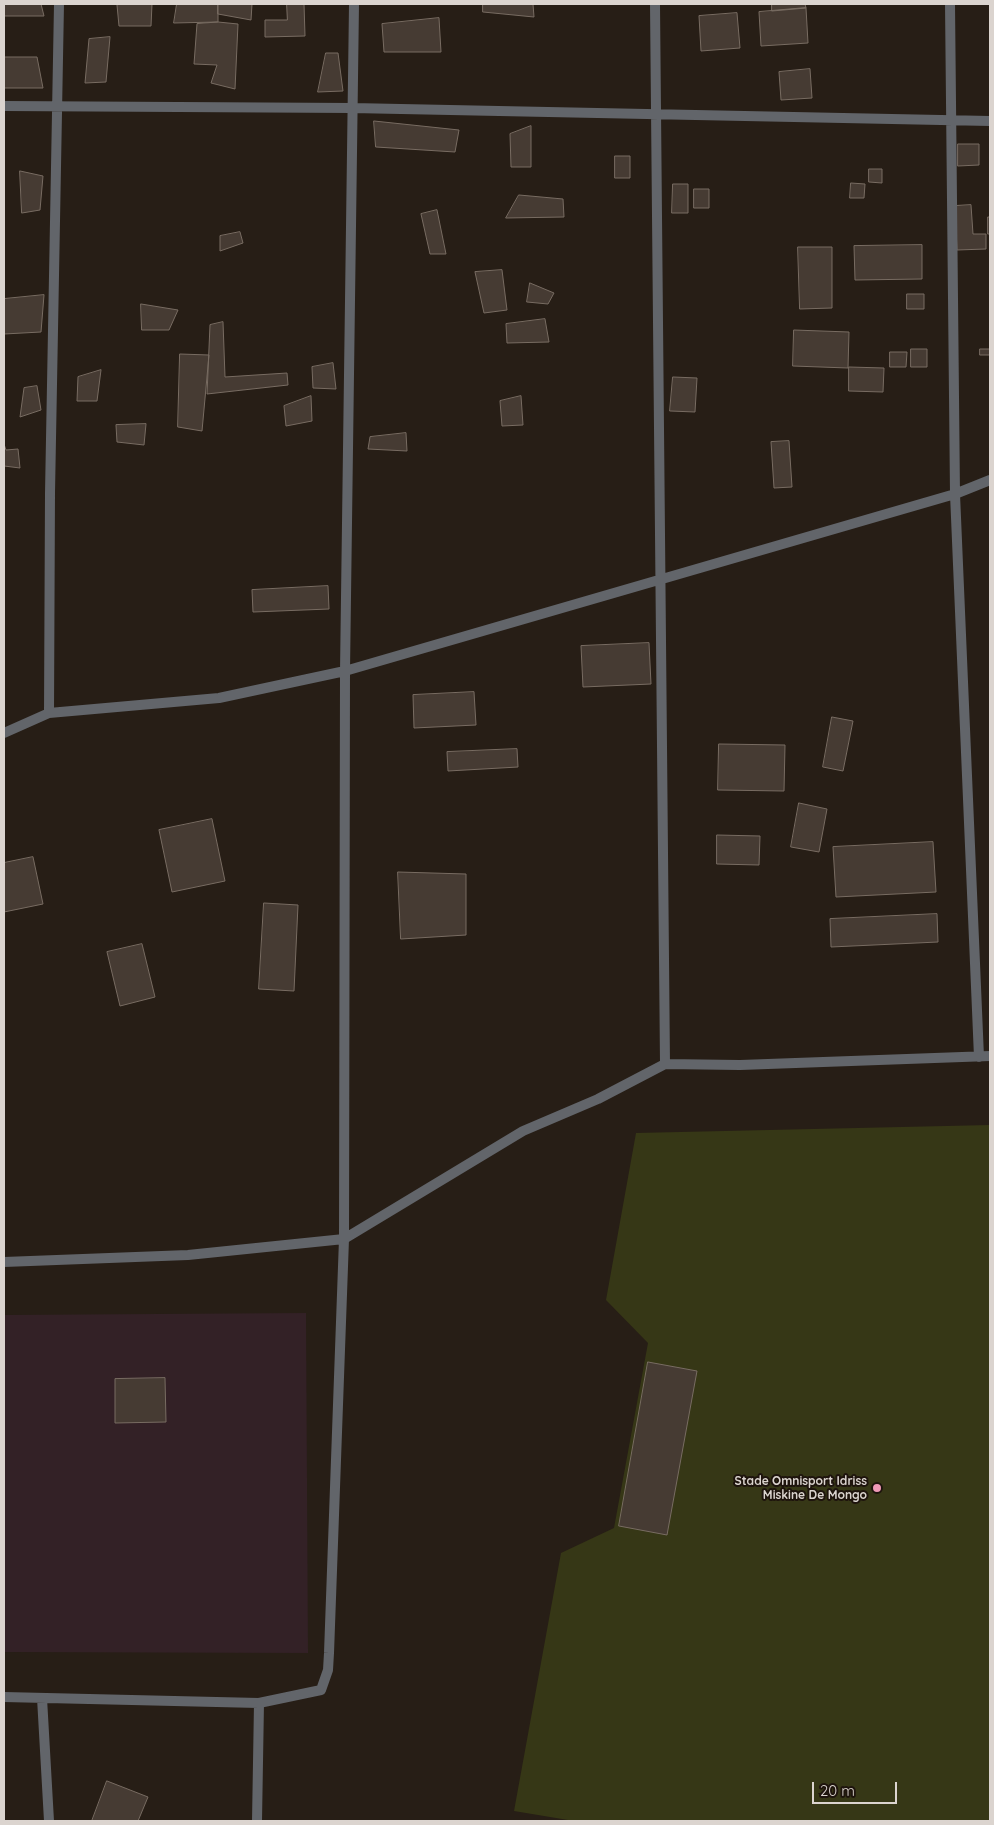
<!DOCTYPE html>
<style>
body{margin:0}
#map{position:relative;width:994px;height:1825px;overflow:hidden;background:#271e16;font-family:Quicksand,sans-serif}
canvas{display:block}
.frame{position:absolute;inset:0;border:5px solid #dbd4cf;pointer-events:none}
.scale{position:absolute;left:812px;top:1782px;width:85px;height:22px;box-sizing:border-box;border:2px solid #dbd4cf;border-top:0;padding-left:6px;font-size:15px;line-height:18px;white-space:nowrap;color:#dbd4cf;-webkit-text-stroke:4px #1e140d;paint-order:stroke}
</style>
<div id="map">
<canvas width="994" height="1825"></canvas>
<div class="frame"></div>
<div class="scale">20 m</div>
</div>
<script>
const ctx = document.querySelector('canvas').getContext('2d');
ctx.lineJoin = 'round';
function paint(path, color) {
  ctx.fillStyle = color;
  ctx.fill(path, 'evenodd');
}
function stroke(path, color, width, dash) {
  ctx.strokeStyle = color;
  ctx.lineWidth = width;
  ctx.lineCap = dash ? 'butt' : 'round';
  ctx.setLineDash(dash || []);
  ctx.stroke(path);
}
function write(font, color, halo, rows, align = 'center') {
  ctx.font = font + ' Quicksand,sans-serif';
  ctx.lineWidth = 4;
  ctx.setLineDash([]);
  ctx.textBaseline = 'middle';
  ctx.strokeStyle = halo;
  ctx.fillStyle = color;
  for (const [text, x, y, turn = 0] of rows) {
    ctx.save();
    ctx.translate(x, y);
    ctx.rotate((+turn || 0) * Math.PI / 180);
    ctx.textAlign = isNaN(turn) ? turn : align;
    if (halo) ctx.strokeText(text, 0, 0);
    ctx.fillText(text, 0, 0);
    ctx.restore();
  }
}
paint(new Path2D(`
 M306 1313 308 1653 4 1652V1315Z`), '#332126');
paint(new Path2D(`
 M990 1125V1821H574L514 1811 561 1553 614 1528 648 1343 606 1300 636 1133Z`), '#363716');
const building = new Path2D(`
 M4 4H41L44 16H4Z
 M152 4 151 26H119L117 5Z
 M177 4H218V22L174 23Z
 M218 4H252L251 20 218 14Z
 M287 4H304L305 36 265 37V20H287Z
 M483 4H533L534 17 483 12Z
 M772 4H805L806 8 772 11Z
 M806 8 808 43 761 46 759 12Z
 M737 13 740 48 701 51 699 16Z
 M439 18 441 52H384L382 24Z
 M218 22 238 24 235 89 211 83 217 65 194 64 197 24Z
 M110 37 106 82 85 83 89 39Z
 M326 53H338L343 91 318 92Z
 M4 57H37L43 88H4Z
 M810 69 812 98 781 100 779 72Z
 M374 121 459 130 455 152 376 147Z
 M531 126V167H511L510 134Z
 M958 144H979V165L958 166Z
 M615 156H630V178H615Z
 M869 169H882V183L869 182Z
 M20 171 43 176 40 210 22 213Z
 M851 183 865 184 864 198H850Z
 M673 184H688V213H672Z
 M694 189H709V208H694Z
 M519 195 563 199 564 217 506 218Z
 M971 205 973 234H986V249L957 250 955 206Z
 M437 210 446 254H430L421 214Z
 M988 217H990V234H988Z
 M240 232 243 243 220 251V236Z
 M922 245V279L855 280 854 246Z
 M798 247H832V308L800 309Z
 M502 270 507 310 484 313 475 272Z
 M530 283 554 293 548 304 527 302Z
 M907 294H924V309H907Z
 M44 295 41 332 4 334V299Z
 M141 304 178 310 169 330H142Z
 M545 319 549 342 507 343 506 324Z
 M223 322 225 377 287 373 288 385 207 394 210 325Z
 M794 330 849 332 848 368 793 366Z
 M911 349H927V367H911Z
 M980 349H990V355H980Z
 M890 352H907L906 367H890Z
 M180 354 209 355 202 431 178 427Z
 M333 363 336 389 313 388 312 367Z
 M849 367 884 368 883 392 849 391Z
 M101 370 97 401H77L78 377Z
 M673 377 697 378 695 412 670 411Z
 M37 386 41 410 20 417 24 388Z
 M311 396 312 421 286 426 284 406Z
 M521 396 523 425 502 426 500 401Z
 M146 424 144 445 117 442 116 425Z
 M406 433 407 451 368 449 370 437Z
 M789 441 792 487 774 488 771 442Z
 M4 444 6 450 18 449 20 468 4 466Z
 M328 586 329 609 253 612 252 590Z
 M649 643 651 684 583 687 581 646Z
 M474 692 476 725 414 728 413 695Z
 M832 717 853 721 843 771 823 767Z
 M719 744 785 745 784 791 718 790Z
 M517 749 518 767 448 771 447 752Z
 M799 803 827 809 819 852 791 847Z
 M212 819 225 881 172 892 159 830Z
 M717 835 760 836 759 865 717 864Z
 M933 842 936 892 836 897 833 847Z
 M33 857 43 904 4 912V863Z
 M398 872 466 874V935L401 939Z
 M264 903 298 905 294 991 259 989Z
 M937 914 938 942 831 947 830 919Z
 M142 944 155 997 120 1006 107 952Z
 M648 1362 697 1371 667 1535 619 1526Z
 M165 1378 166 1422 115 1423V1379Z
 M107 1781 148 1797 138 1821H92Z`);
paint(building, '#463b33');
stroke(building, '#786c62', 1);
stroke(new Path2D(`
 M655 4 665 1064
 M950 4 955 494 979 1057
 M4 106 352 108 990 121
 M49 713 50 493 59 4
 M4 733 49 713 219 698 345 671 955 494 990 480
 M4 1262 188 1255 344 1239 523 1131 598 1099 665 1064 740 1065 990 1056
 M4 1697 259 1703
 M42 1698 49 1821
 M257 1821 259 1703 321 1690 328 1670 329 1653 344 1239 345 671 354 4`), '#62656a', 10);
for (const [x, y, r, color] of [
 [877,1488,5,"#f09ab7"]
]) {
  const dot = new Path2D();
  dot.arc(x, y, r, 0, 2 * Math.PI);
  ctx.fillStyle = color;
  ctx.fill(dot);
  stroke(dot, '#1e140d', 2);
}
write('bold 12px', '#dbd4cf', '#1e140d', [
 ["Stade Omnisport Idriss",867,1481],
 ["Miskine De Mongo",867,1495]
], 'right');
</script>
